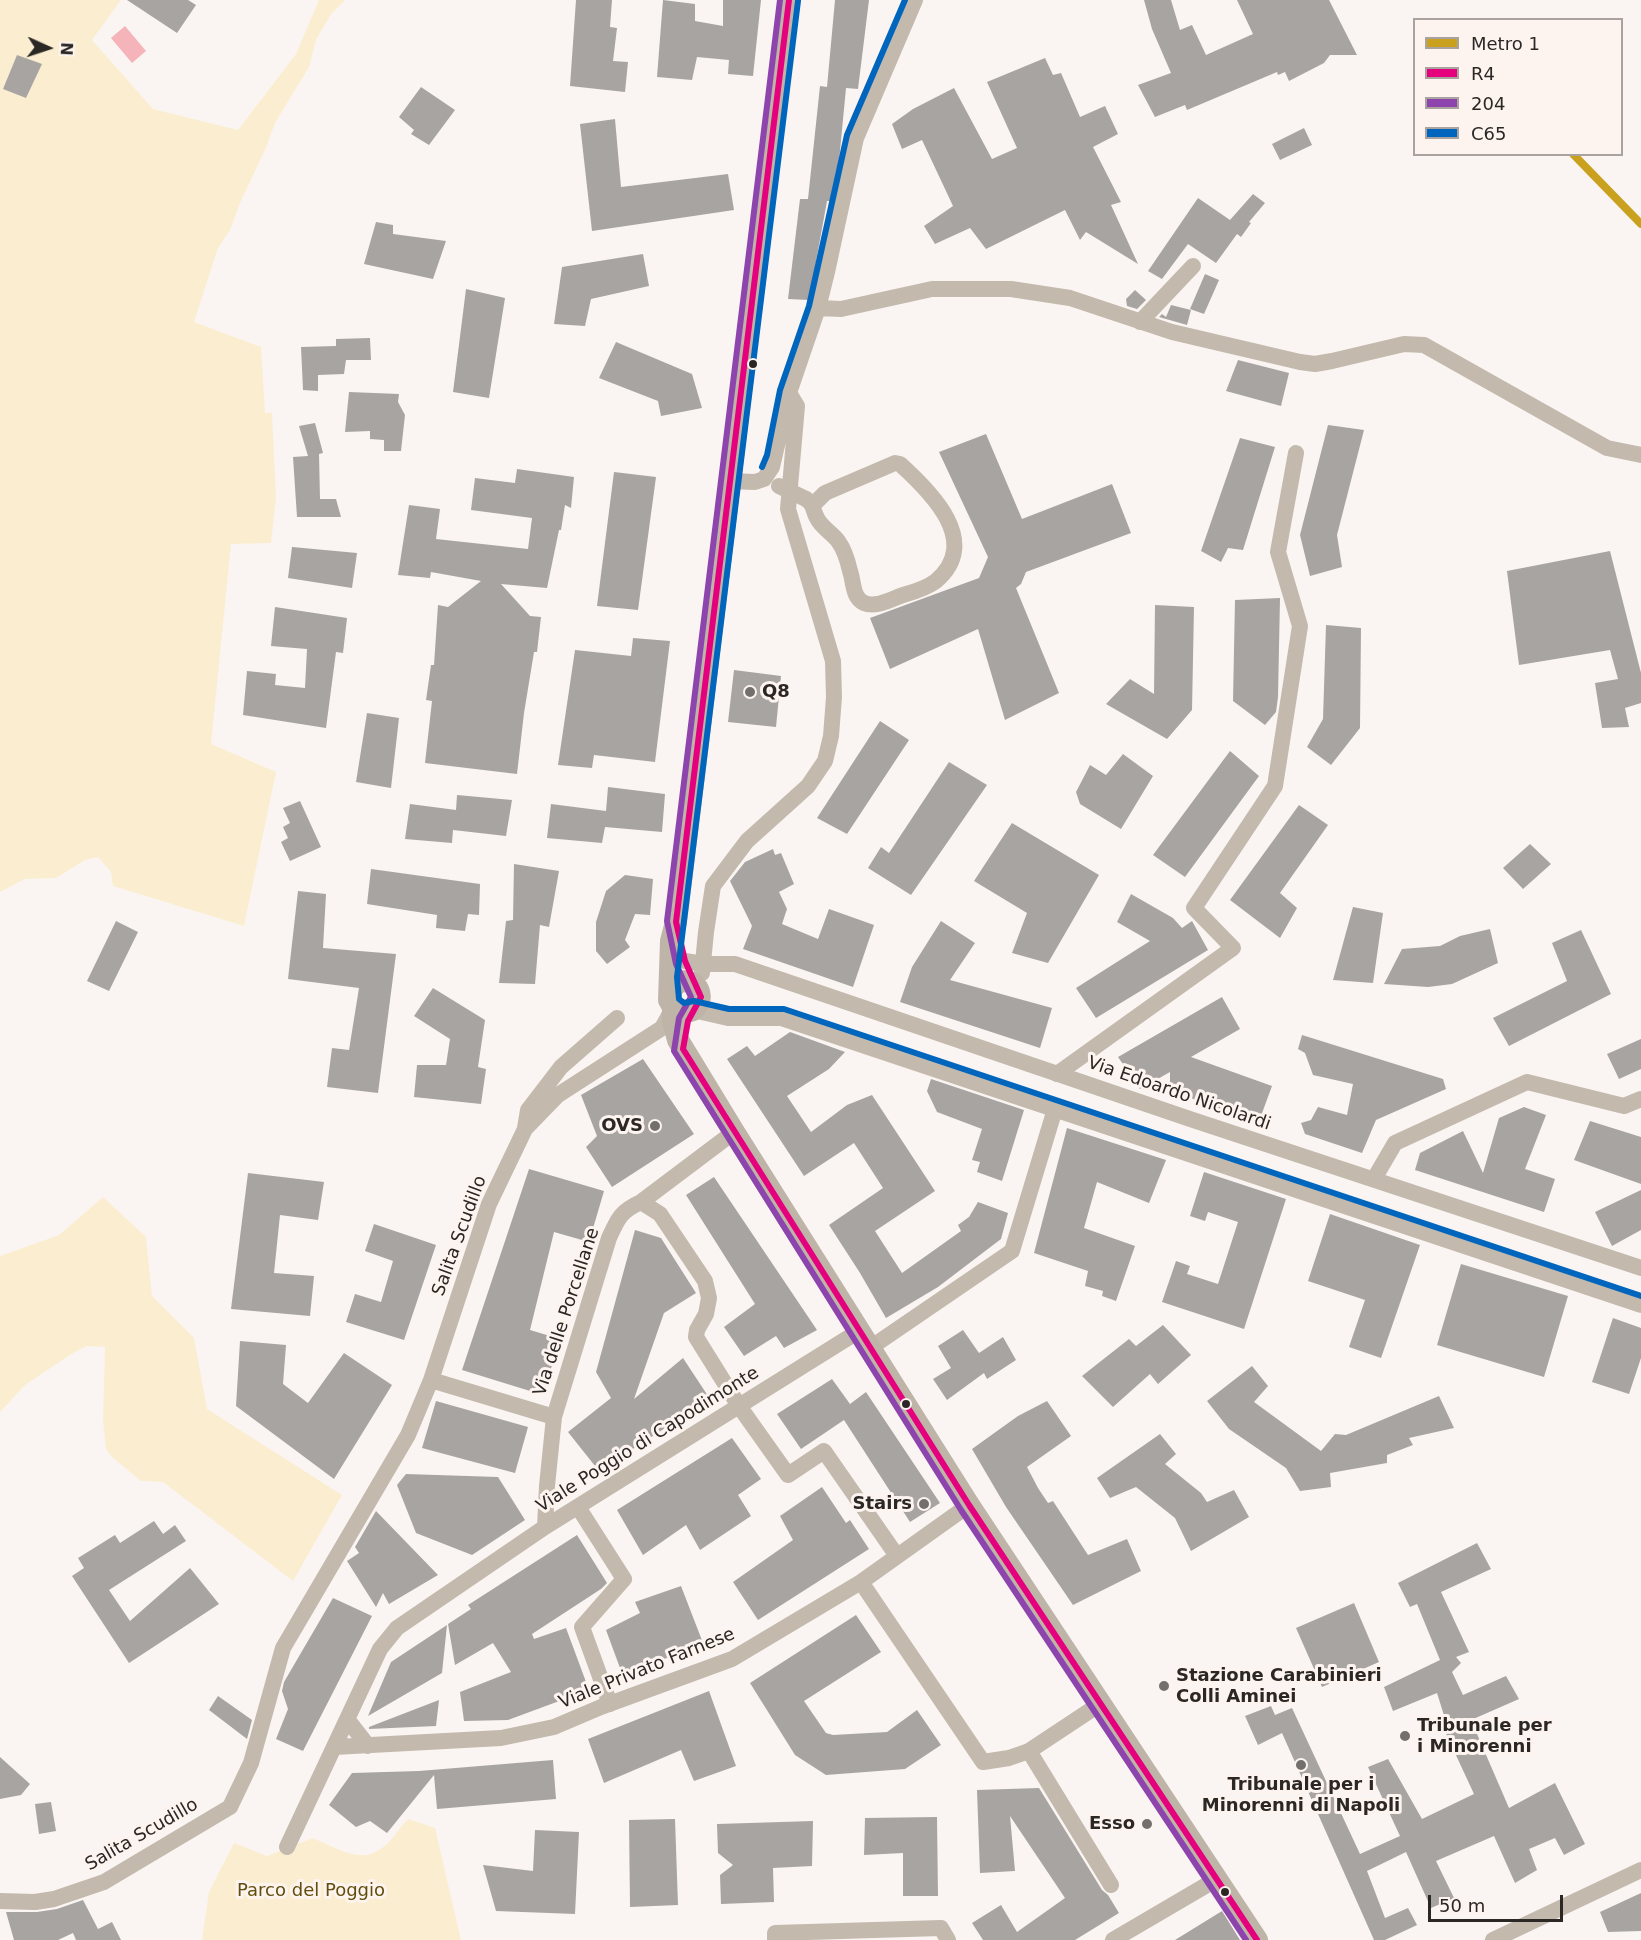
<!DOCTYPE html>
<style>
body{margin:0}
#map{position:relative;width:1641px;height:1940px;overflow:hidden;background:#faf5f2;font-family:"DejaVu Sans",sans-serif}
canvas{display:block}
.legend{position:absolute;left:1413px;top:18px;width:210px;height:138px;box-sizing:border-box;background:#fdf4ef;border:2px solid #a9a29e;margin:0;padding:8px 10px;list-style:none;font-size:18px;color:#2a2725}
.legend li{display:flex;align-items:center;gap:12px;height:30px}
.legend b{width:30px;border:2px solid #a9a29e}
.north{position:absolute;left:18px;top:18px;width:60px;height:60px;-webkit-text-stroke:4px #fdf4ef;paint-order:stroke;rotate:93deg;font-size:16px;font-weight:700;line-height:24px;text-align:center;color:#2a2725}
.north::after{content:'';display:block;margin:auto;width:21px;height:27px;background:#2a2725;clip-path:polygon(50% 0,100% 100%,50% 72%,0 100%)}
.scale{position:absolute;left:1428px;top:1895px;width:135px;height:27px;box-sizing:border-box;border:3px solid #2a2725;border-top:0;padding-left:8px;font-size:18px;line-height:21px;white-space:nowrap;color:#2a2725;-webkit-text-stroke:4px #fdf4ef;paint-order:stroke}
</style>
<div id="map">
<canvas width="1641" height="1940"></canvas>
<ul class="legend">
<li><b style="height:8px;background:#c9a11e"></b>Metro 1</li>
<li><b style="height:8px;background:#e5007d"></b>R4</li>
<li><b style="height:8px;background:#8e44ad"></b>204</li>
<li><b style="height:8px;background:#0065bd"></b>C65</li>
</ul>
<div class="north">N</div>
<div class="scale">50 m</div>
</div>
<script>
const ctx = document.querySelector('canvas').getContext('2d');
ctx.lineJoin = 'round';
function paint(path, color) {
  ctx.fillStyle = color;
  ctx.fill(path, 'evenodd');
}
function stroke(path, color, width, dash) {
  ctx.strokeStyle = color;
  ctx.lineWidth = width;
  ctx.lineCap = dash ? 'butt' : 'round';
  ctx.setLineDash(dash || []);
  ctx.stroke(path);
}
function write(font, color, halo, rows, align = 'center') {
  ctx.font = font + ' "DejaVu Sans",sans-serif';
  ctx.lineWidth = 6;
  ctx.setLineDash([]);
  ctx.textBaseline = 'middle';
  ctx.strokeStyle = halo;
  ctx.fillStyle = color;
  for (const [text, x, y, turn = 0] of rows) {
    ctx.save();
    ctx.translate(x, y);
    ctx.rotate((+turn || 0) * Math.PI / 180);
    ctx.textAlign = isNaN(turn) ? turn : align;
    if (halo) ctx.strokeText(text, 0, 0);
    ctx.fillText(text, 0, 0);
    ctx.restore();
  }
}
paint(new Path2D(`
 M0 0H121L92 40 153 109 238 130 296 54 319 0H345L331 14 316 40 309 67 275 123 265 150 240 203 230 230 218 248 194 322 261 347 265 413H272L276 497 271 543 231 544 211 744 276 772 244 926 113 886 111 872 98 857 85 860 56 878 25 879 0 892Z
 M103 1197 146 1237 152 1296 194 1338 207 1409 342 1495 293 1581 163 1482 141 1481 112 1457 106 1449 103 1420 105 1347 87 1346 73 1353 25 1385 0 1412V1256L59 1235Z
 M408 1819 435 1828 461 1940H202L209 1892 234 1843 267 1856 313 1838C333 1846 359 1864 379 1850 390 1844 399 1828 408 1819Z`), '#fbeed0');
paint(new Path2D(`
 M125 26 146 51 132 63 111 38Z`), '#f4b4b9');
paint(new Path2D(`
 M127 0H188L196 5 177 33Z
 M576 0H612L610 27 617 28 613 61 628 62 625 92 570 86Z
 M663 0 695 4V21L723 26V0H761L753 76 728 74 729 60 697 57 692 80 657 77Z
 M835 0H869L858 89 846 88 838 172 832 201H827L809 300 788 299 800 199H808L820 86 827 87Z
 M1144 0H1171L1180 30 1192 25 1206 55 1253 34 1237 0H1329L1357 55H1330L1324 63 1289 81 1285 72 1278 75 1277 72 1187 110 1185 105 1155 117 1138 85 1171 73 1152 29Z
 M17 55 42 64 26 98 3 89Z
 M1045 58 1053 75 1061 73 1080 117 1105 106 1118 134 1093 147 1121 202 1111 205 1138 264 1086 232 1080 240 1065 210 986 249 970 228 935 244 924 226 953 206 922 140 902 149 892 124 913 109 954 88 992 159 1017 148 987 82Z
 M421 87 455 110 429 145 411 134 414 130 399 117Z
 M615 119 621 187 728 174 734 210 592 231 580 124Z
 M1304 128 1312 145 1280 160 1272 144Z
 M1253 194 1265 203 1249 222 1251 223 1241 237 1237 234 1216 263 1188 244 1162 279 1148 271 1198 198 1230 220Z
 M376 222 393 225V234L446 241 433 279 364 264Z
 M643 254 649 286 591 299 585 326 554 324 562 267Z
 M1205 274 1219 280 1204 314 1190 309Z
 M466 289 505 298 489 398 453 392Z
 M1135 290 1146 300 1137 309 1127 306 1126 299Z
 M1171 305 1191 310 1187 325 1159 317 1162 314 1166 317Z
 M370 338 371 360H346L344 374 318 375V391L303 390 301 347 336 346V339Z
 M616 342 692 374 702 408 661 416 658 401 599 378Z
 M1238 360 1289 373 1281 406 1226 391Z
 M349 392 399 394 398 402 405 415 401 451H384V440L370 439V431L345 432Z
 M315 423 323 453 319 454 320 499H336L341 517H297L293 457 308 456 299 426Z
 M1328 425 1364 430 1337 535 1342 567 1310 576 1300 535Z
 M986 434 1022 519 1112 484 1131 533 1026 572 1021 584 1016 588 1059 693 1005 720 978 629 890 669 870 618 979 578 988 557 939 452Z
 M1240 438 1275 447 1243 550 1228 548 1221 562 1201 551Z
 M517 469 574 477 571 508 565 505 561 530H559L547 588 501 584 530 616 541 617 537 652H534L524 713 517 774 425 763 432 701 426 700 431 665H434L438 605 448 607 481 581 431 572 430 578 398 575 409 505 440 509 436 539 528 549 532 518 471 510 475 478 515 483Z
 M614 472 656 477 638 610 597 606Z
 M292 547 357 553 352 588 288 578Z
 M1610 551 1641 673V703L1625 708 1629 727 1602 728 1595 683 1618 679 1610 650 1519 665 1507 571Z
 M1280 598 1278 697 1276 712 1265 725 1233 701 1235 600Z
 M1155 605 1194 607 1192 710 1167 739 1106 704 1130 679 1154 694Z
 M275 607 347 618 343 653 336 652 326 728 243 715 247 671 276 674 275 685 305 688 307 649 271 646Z
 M1326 625 1361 628 1360 728 1331 765 1307 747 1323 719Z
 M633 638 670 641 655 762 594 755 592 768 558 765 575 650 631 656Z
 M734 670 781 676 776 727 728 722Z
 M367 713 399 718 391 788 356 782Z
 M880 721 909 740 847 834 817 818Z
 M1230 751 1259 776 1185 877 1153 855Z
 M1123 754 1153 776 1121 829 1080 804 1076 792 1090 765 1106 775Z
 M949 762 987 785 911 895 868 868 881 847 889 853Z
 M608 787 665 794 662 832 605 827 602 843 547 838 551 804 606 811Z
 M457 795 512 800 506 836 453 830 452 843 405 839 410 804 456 810Z
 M300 801 321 847 290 861 281 842 288 838 283 827 290 823 283 808Z
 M1299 805 1328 825 1280 893 1297 908 1280 938 1230 900Z
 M1012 823 1099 875 1048 963 1012 953 1027 913 974 881Z
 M1530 844 1551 864 1523 889 1503 868Z
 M773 849 775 855 781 853 794 884 779 892 787 909 782 924 818 939 829 909 874 925 853 987 743 949 752 926 730 881 745 862Z
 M514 864 559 871 549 927 540 925 535 984 499 983 506 921 513 920Z
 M371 869 480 884 479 915 468 914 465 931 436 928 437 915 367 904Z
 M625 875 653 879 650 915 635 914 625 940 630 947 607 964 596 951V922L606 891Z
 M298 891 326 894 323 948 396 954 378 1093 327 1087 332 1048 349 1050 359 988 288 979Z
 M1131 894 1173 918 1182 928 1192 921 1208 950 1096 1018 1076 988 1150 941 1117 922Z
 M1353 907 1383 913 1373 983 1333 980Z
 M116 921 138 932 109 991 87 981Z
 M941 921 975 943 950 980 1052 1008 1040 1048 900 1002 912 967Z
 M1490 929 1498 963 1452 984 1428 987 1384 984 1402 949 1440 946 1460 936Z
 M1581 930 1611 994 1509 1046 1493 1018 1567 981 1552 943Z
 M433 988 485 1020 478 1067 486 1069 481 1104 414 1097 417 1065H446L450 1039 414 1016Z
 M1222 997 1240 1029 1191 1057 1272 1086 1258 1124 1170 1090V1072L1140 1089 1118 1057Z
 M790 1032 845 1052 829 1069 787 1096 811 1132 847 1105 872 1095 935 1191 875 1231 902 1273 961 1231 958 1225 969 1217 978 1202 1008 1213 1001 1239 938 1287 886 1318 860 1273 829 1225 883 1188 854 1143 804 1176 727 1059 747 1046 755 1056Z
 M1302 1035 1443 1079 1446 1089 1376 1120 1362 1153 1305 1134 1301 1123 1311 1120 1318 1107 1347 1115 1353 1084 1313 1075 1305 1053 1298 1049Z
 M1641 1039V1069L1619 1079 1607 1054Z
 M643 1059 694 1134 612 1187 586 1147 597 1136 581 1095Z
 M931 1079 1024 1110 1002 1181 977 1172 980 1162 972 1160 982 1129 937 1112 927 1091Z
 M1524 1107 1546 1115 1525 1169 1555 1179 1544 1212 1415 1170 1420 1153 1463 1131 1483 1173 1499 1118Z
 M1590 1121 1641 1137V1184L1574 1160Z
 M1067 1128 1166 1160 1149 1203 1097 1182 1084 1228 1135 1246 1116 1301 1102 1296 1103 1291 1085 1286 1088 1271 1034 1253Z
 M529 1169 604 1191 589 1242 554 1232 530 1330 560 1339 543 1395 462 1370Z
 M1204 1172 1286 1199 1244 1329 1162 1302 1176 1261 1190 1266 1187 1274 1218 1284 1238 1222 1208 1212 1205 1221 1190 1216Z
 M248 1173 324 1182 318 1220 280 1215 274 1273 314 1276 310 1316 231 1309Z
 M714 1177 817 1330 784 1348 776 1336 744 1356 724 1327 755 1304 686 1195Z
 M1641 1190V1230L1612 1246 1595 1212Z
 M1330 1214 1420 1245 1381 1358 1349 1347 1365 1300 1308 1281Z
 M374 1224 436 1245 404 1340 346 1322 355 1294 381 1302 393 1261 365 1251Z
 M635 1230 661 1238 696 1293 664 1313 634 1399 683 1358 710 1399 599 1471 568 1432 611 1398 596 1372Z
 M1461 1264 1568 1296 1544 1377 1437 1345Z
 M1613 1318 1641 1328V1358L1629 1394 1592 1382Z
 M1163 1325 1191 1355 1158 1384 1150 1374 1113 1407 1082 1376 1129 1339 1136 1346Z
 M963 1330 979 1353 1003 1337 1016 1360 987 1379 984 1373 947 1400 933 1379 951 1368 938 1346Z
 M240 1341 286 1345 283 1384 308 1403 344 1353 392 1385 334 1479 236 1406Z
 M1252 1366 1268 1386 1254 1402 1321 1451 1335 1434 1346 1435 1439 1396 1454 1428 1409 1438 1413 1445 1387 1455V1463L1330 1473 1331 1487 1300 1491 1286 1468 1229 1429 1207 1401Z
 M832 1379 850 1404 866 1392 940 1503 910 1522 844 1420 801 1449 777 1414Z
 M436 1401 528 1427 515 1473 422 1448Z
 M1047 1401 1071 1436 1027 1467 1038 1488 1048 1503 1053 1501 1088 1555 1127 1539 1141 1571 1073 1605 1006 1507 972 1449 1018 1416Z
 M1160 1434 1176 1454 1165 1464 1201 1493 1207 1502 1234 1490 1249 1517 1191 1551 1175 1518 1136 1487 1110 1498 1097 1478Z
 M732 1438 761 1479 738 1495 751 1516 700 1550 686 1525 643 1555 617 1510Z
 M406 1474 498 1477 525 1520 472 1555 416 1533 397 1485Z
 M822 1487 846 1523 850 1520 869 1549 758 1620 733 1582 793 1540 780 1516Z
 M376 1511 438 1575 389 1604 383 1593 376 1607 347 1561 359 1553 355 1547Z
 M154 1521 163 1534 175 1525 186 1541 109 1590 130 1621 190 1568 219 1604 129 1663 72 1576 84 1568 78 1558 115 1535 120 1543Z
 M577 1535 607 1583 601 1589 532 1634 534 1639 566 1628 589 1690 508 1720 464 1721 460 1692 511 1672 493 1643 455 1665 448 1624 471 1609 468 1605Z
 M1477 1543 1491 1569 1441 1592 1469 1652 1456 1657 1461 1663 1452 1672 1463 1695 1506 1676 1519 1699 1471 1720 1509 1808 1555 1783 1585 1844 1564 1855 1555 1838 1529 1849 1537 1870 1515 1883 1494 1836 1436 1861 1454 1898 1431 1908 1406 1852 1367 1871 1385 1918 1408 1908 1417 1925 1385 1940H1374L1282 1733 1258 1745 1245 1716 1271 1706 1275 1715 1292 1708 1360 1854 1400 1836 1368 1767 1388 1759 1422 1819 1474 1794 1442 1725H1447L1437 1693 1393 1711 1384 1687 1440 1660 1417 1604 1410 1607 1398 1583Z
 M681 1586 703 1643 623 1676 606 1630 640 1613 635 1602Z
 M333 1598 372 1616 303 1751 276 1739 288 1709 282 1691 284 1682Z
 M1354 1603 1379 1662 1322 1687 1296 1628Z
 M856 1615 881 1652 804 1701 826 1733 833 1735 887 1732 917 1710 941 1745 905 1769 826 1775 795 1755 750 1683Z
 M447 1625 442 1673 368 1716 391 1662Z
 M709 1691 736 1766 694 1781 681 1750 604 1783 588 1739Z
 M218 1696 252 1720 247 1739 209 1710Z
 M439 1700 436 1726 369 1729V1727Z
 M0 1757 30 1784 21 1795 0 1799Z
 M553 1760 556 1799 437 1809 434 1775 387 1833 370 1821 356 1827 329 1805 352 1773 419 1771Z
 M1039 1788 1102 1890 1108 1895 1119 1913 1075 1940H983L972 1923 1001 1905 1017 1932 1065 1898 1010 1816 1015 1871 980 1873 977 1790Z
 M51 1802 56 1831 39 1834 35 1804Z
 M937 1817 938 1896H903V1853L864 1855 865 1818Z
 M675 1819 678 1905 630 1907 629 1820Z
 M813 1821 812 1866 773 1868 774 1902 721 1904 720 1875 733 1865 718 1853 717 1824Z
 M535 1830 579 1832 575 1914 496 1911 483 1865 533 1871Z
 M1641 1893V1931L1608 1932 1600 1912Z
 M83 1900 98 1929 112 1922 121 1940H76L73 1933 58 1940H14L6 1912H37L57 1909Z
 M1222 1911 1240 1940H1175Z`), '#a8a4a2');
stroke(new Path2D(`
 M818 308 841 309 932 289H1011L1070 298 1172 332 1300 362 1315 364 1332 361 1404 344 1424 345 1607 448 1641 455
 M1140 322 1193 266
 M729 481 755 482 764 479 772 467 789 393 818 308 827 272 856 138 915 0
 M806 499C815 506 812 509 817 518 821 527 832 533 838 541 844 549 848 562 850 571 854 582 852 597 864 603 876 608 892 599 903 595 914 592 927 588 936 581 982 542 931 492 900 464L895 463 825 493 813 505
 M685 961 703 964H735L1190 1119 1641 1268
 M702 973 706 932 713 886 747 841 808 786 825 761 831 736 834 697 833 661 788 509 797 406 789 393
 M693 1010 728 1018H781L1641 1305
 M1057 1074 1233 948 1194 908 1275 786 1300 626 1278 552 1296 453
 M525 1128 528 1110 561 1067 617 1018
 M1374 1179 1395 1143 1527 1082 1624 1106 1641 1099
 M641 1202 660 1214 705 1281 709 1298 706 1314 697 1330 696 1337 739 1406 788 1475 824 1451 897 1556
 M870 1348 1012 1251 1055 1109
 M431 1380 554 1417
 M578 1507 624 1579 582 1627 610 1704
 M545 1527 547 1486 554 1417 609 1238C618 1218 621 1211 641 1202L734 1132
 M861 1582 983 1762 1009 1758 1029 1751 1100 1704
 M347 1719 368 1746
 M334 1747 501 1738 554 1727 601 1707 732 1659 861 1582 969 1505
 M1029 1751 1111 1885
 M287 1847 380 1649 397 1628 545 1527 859 1331
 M0 1901 35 1902 54 1899 104 1882 230 1807 251 1763 283 1648 408 1435 431 1380 489 1204 525 1129 558 1095 662 1028 673 1008
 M775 1940V1933L941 1928 948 1940
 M1113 1940 1217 1879
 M1493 1940 1641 1870`), '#c3b9ad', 16);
stroke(new Path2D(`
 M670 991 678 982C698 977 707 998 693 1010 681 1015 674 1010 669 1000L671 941 676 922 789 0
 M673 1008V1021L678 1040 734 1132 969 1505 1257 1940`), '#bfb4a8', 22);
stroke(new Path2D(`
 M779 486 806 499`), '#c3b9ad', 16);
stroke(new Path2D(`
 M789 0 676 922 685 961 701 997 688 1021 683 1049 969 1505 1257 1940`), '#e5007d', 6);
stroke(new Path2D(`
 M780 0 667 921 676 964 691 997 679 1018 674 1051 961 1510 1246 1940`), '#8e44ad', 6);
stroke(new Path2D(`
 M798 1 680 953 677 977 679 999 684 1003 694 1001 729 1009H784L1641 1296
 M762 467 767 455 780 390 809 306 847 135 905 0`), '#0065bd', 6);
stroke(new Path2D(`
 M1573 154 1641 224`), '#c9a11e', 8);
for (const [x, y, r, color] of [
 [753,364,5,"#2a2725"],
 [750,692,6,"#736f6d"],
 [655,1126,6,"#736f6d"],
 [906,1404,5,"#2a2725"],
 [924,1504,6,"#736f6d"],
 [1164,1686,6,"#736f6d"],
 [1405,1736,6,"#736f6d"],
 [1301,1765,6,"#736f6d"],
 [1147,1824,6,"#736f6d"],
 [1225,1892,5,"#2a2725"]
]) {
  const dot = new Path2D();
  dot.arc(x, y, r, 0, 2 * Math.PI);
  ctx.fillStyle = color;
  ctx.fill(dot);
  stroke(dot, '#fdf4ef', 2);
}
write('bold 18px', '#2a2725', '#fdf4ef', [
 ["Q8",762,692],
 ["OVS",643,1126,"right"],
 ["Stairs",912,1504,"right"],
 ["Stazione Carabinieri",1176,1676],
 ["Colli Aminei",1176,1697],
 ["Tribunale per",1417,1726],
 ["i Minorenni",1417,1747],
 ["Tribunale per i",1301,1785,"center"],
 ["Minorenni di Napoli",1301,1806,"center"],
 ["Esso",1135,1824,"right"]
], 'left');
write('18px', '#2a2725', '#fdf4ef', [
 ["Via Edoardo Nicolardi",1179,1094,19],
 ["Salita Scudillo",460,1236,-70],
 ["Via delle Porcellane",567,1312,-72],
 ["Viale Poggio di Capodimonte",648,1440,-32],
 ["Viale Privato Farnese",647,1669,-22],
 ["Salita Scudillo",142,1835,-30]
]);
write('18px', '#624e0c', '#fdf4ef', [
 ["Parco del Poggio",311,1891]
]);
</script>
